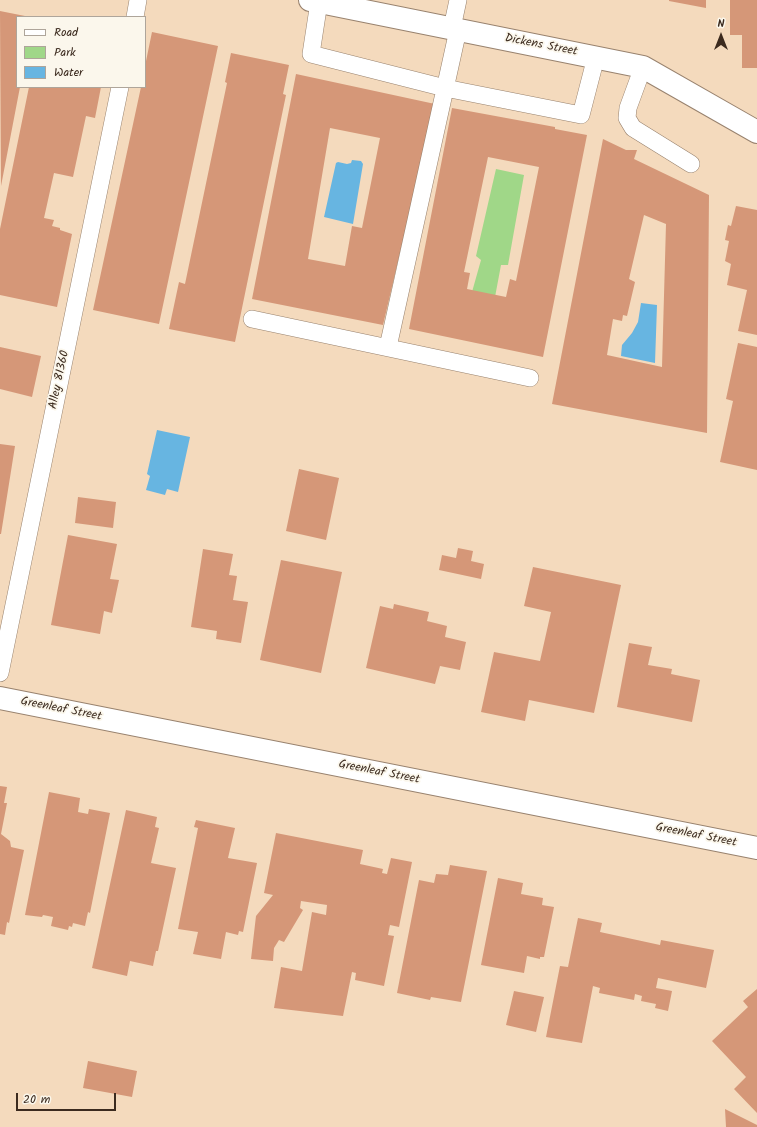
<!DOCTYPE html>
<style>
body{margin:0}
#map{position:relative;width:757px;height:1127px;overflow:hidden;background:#f4dabd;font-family:Kalam,sans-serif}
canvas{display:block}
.legend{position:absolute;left:16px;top:16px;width:130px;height:72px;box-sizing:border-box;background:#fbf7ec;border:1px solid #aea59a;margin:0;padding:5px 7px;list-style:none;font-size:12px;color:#3b2a1e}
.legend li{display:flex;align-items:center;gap:8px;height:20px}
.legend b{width:20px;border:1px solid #aea59a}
.north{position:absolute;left:701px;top:16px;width:40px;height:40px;-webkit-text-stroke:3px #fbf7ec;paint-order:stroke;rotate:0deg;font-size:11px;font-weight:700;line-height:16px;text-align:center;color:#3b2a1e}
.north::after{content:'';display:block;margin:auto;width:14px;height:18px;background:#3b2a1e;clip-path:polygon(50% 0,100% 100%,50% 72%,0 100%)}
.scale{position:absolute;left:16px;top:1093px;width:100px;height:18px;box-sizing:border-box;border:2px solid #3b2a1e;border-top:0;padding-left:5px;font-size:12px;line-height:14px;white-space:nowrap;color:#3b2a1e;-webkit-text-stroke:3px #fbf7ec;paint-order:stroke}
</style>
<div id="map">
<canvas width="757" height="1127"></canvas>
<ul class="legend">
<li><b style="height:5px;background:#fff"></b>Road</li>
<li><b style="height:11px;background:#a0d788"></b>Park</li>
<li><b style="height:11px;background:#67b5e1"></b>Water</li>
</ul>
<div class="north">N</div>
<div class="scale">20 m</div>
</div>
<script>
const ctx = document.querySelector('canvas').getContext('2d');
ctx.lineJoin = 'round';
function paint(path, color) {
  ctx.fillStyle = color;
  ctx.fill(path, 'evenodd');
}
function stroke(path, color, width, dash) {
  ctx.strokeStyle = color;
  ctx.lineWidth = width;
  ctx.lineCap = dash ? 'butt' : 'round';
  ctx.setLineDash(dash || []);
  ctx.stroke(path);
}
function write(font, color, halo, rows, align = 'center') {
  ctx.font = font + ' Kalam,sans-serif';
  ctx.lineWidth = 3.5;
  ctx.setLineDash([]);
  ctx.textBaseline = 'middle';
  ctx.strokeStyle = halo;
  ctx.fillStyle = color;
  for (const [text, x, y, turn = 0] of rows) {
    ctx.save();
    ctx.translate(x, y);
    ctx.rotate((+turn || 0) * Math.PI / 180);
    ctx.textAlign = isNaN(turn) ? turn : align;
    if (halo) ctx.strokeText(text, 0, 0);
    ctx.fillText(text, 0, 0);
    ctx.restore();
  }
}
paint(new Path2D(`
 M496 169 524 175 508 265H501L495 297 472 292 481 260 476 256Z`), '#a0d788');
paint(new Path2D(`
 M352 160 361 161 363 164 353 224 324 217 336 163 338 162 347 164 351 163Z
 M641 303 657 305 655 363 621 356 622 345 632 333 638 322Z
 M157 430 190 437 178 492 167 489 165 495 146 490 150 476 147 474Z`), '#67b5e1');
paint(new Path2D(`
 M669 0H706V8L669 1Z
 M730 0H757V68H742V35H730Z
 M0 11 25 16 17 17V87H20L1 186Z
 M152 32 218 46 159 324 93 310 141 87H145V66Z
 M231 53 289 65 283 94 286 95 235 342 169 329 179 282 185 284 227 83 225 82Z
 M296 74 435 104 383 325 252 299ZM330 128 380 138 362 228 352 226 345 266 308 259Z
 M29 87H101L95 118 86 116 73 177 54 173 44 218 54 220 52 226 60 228V230L72 234 57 307 0 295V229Z
 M452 108 555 127V129L587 135 543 357 409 329ZM488 157 539 167 516 281 510 279 506 297 467 289 470 273 464 272Z
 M603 139 626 150H637L634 159 709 195 707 433 552 404ZM644 215 666 224 662 367 607 355 613 319 622 321 623 315 627 316 635 282 629 279Z
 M736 206 757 210V335L738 331 747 290 727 285 731 264 725 261 729 241 725 240 728 225 731 226Z
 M738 343 757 347V470L720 462 733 401 726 399Z
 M0 347 41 356 32 397 0 389Z
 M0 444 15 446 1 534H0Z
 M299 469 339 478 326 540 286 531Z
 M78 497 116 502 113 528 75 523Z
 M68 535 117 544 110 579 119 580 112 613 104 611 100 634 51 625Z
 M458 548 473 551 471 561 484 564 481 579 439 570 442 555 456 558Z
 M203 549 233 554 229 575 237 576 233 600 248 602 241 643 216 639 217 631 191 627Z
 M281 560 342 572 321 673 260 660Z
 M533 567 621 585 594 713 529 700 525 721 481 712 494 652 540 661 551 612 524 606Z
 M394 604 429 612 427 621 447 626 445 637 466 642 460 670 440 666 435 684 366 668 380 606 393 609Z
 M629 643 652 647 648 665 672 669 671 674 700 680 692 722 617 707Z
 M0 786 7 787 4 803H7L1 834 10 841 11 847 24 850 9 923 7 922 5 935 0 934Z
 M49 792 80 798 78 812 88 814 89 809 110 813 90 913 88 912 85 926 73 923 72 927 69 926 68 930 51 926 53 917 43 915 42 917 25 915Z
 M126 810 157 817 155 827 159 828 151 863 176 868 158 951H156L153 966 130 961 127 976 92 968Z
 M196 820 235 828 228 858 257 863 243 932 239 931 238 935 226 932 221 959 193 954 198 932 178 929 198 828 194 827Z
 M276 833 363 850 360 864 383 869 382 873 387 874 391 858 412 862 399 927 390 925 388 935 394 936 384 986 355 980 356 973 352 972 343 1016 274 1008 281 967 302 971 312 912 326 915 327 905 301 901 300 908 303 910 284 942 279 940 274 948 273 961 251 959 256 916 273 895 264 893Z
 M450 865 487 871 461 1002 431 997 430 1000 397 993 419 880 434 883 436 874 448 875Z
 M498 878 523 883 521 894 543 898 542 905 554 907 544 957H540V959L527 956 524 973 481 965Z
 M578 918 602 923 600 932 660 945 661 940 714 950 706 988 658 978 656 988 672 991 668 1011 655 1008 656 1004 641 1001 642 996 635 994 634 1000 599 993 600 988 593 986 582 1043 546 1037 560 966 568 967Z
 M757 989V1113L734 1089 746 1077 712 1041 748 1007 743 1001Z
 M514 991 544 997 536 1032 506 1025Z
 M88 1061 137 1071 132 1097 83 1088Z
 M725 1109 757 1125V1127H726Z`), '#d59778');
const lane = new Path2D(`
 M319 2 311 54 445 88 581 115 596 57
 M135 17 138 0
 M452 28 458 0
 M643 67 628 108 627 118 633 128 691 164
 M252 319 530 378
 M388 347 458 30
 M0 673 120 87`);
const street = new Path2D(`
 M310 0 643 67 757 132
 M0 698 757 848`);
stroke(lane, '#98826e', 18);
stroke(street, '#98826e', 24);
stroke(lane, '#fff', 17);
stroke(street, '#fff', 22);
write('12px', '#3b2a1e', '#fbf7ec', [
 ["Dickens Street",541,46,11],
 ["Alley 81360",60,380,-78],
 ["Greenleaf Street",61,710,11],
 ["Greenleaf Street",379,773,11],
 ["Greenleaf Street",696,836,11]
]);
</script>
